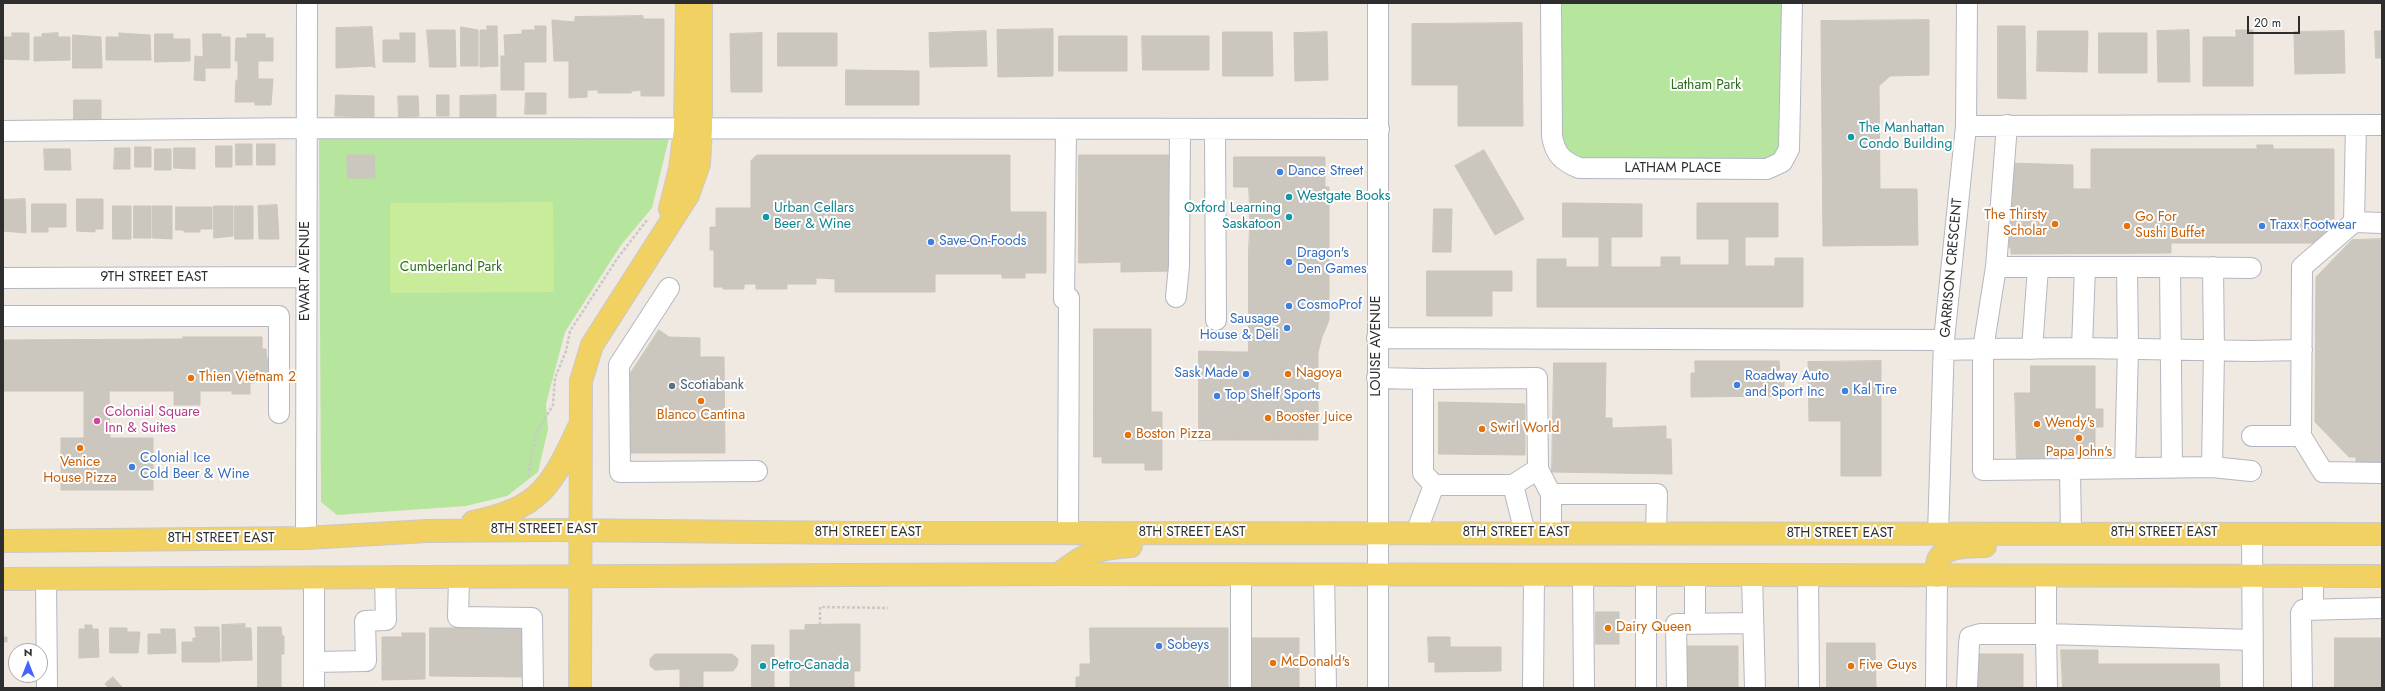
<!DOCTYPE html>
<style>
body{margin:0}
#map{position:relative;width:2385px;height:691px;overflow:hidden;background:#efe9e1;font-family:Jost,sans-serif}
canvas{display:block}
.frame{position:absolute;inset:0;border:4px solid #2e2e2e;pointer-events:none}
.north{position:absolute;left:8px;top:643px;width:40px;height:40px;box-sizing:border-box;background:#fff;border:1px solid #ababab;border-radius:50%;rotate:0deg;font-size:11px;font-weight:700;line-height:16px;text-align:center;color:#2e2e2e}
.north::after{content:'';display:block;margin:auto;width:14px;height:18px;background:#4264fb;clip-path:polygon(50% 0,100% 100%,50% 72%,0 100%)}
.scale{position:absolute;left:2247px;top:16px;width:53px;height:18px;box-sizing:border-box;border:2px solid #2e2e2e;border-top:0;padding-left:5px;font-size:12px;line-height:14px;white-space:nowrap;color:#2e2e2e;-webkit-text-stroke:3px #fff;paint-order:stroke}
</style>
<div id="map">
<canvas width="2385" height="691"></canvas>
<div class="frame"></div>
<div class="north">N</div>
<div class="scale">20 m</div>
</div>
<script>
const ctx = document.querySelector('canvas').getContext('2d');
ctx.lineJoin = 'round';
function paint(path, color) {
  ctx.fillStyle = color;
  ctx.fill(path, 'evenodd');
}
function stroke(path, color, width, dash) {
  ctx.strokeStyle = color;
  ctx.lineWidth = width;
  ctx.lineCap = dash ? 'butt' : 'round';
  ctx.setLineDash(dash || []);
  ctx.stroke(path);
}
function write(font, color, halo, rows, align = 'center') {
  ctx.font = font + ' Jost,sans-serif';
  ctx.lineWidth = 4;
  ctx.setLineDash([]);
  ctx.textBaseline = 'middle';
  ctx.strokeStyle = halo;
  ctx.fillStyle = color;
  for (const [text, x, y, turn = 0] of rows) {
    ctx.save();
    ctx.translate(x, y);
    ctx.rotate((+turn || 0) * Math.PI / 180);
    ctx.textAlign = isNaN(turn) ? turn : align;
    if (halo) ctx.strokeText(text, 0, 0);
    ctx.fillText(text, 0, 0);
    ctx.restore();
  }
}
paint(new Path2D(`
 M1551 3H1792L1782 162 1563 161Z
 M319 137 669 138 652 208 621 245 565 332 546 404 548 429 538 472 507 496 466 506 337 515 321 502Z`), '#b6e59e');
paint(new Path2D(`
 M553 202 554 292 390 293V203Z`), '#c9ec9a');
const building = new Path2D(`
 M643 16V19H664V96H641V90L632 91 631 93H598V90H587V97L569 98V61H554L552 20 575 22V17Z
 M1929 20V75L1890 76 1879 86 1880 189H1917L1918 245 1823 246 1821 21Z
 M1522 23 1523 126H1458V85H1412V24Z
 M487 26H497L498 66 480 67V30H487Z
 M535 26H546V62H524V90H501V56H505L504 35 522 34V30H535Z
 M1998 26H2025L2026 99 1998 98Z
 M372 27 375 68 372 66 336 68V28Z
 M461 27 478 30V66H461Z
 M1053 29V76L998 77 997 30Z
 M427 30H455L456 67H430Z
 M2189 30 2190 82H2158L2157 31Z
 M2236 30H2253V86H2203V37H2236Z
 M986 31 987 66 930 67 929 33Z
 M2038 31H2088L2087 72 2037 71Z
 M2344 31 2345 73 2295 74 2294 32Z
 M2375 31H2382V58H2376Z
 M1223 32H1272L1273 76H1223Z
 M1327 32 1328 80 1295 81 1294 33Z
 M12 33H29V60L3 59V37H12Z
 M58 33V37H70V60L34 61V37H42V34Z
 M119 33 150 35 151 60H106V37H119Z
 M400 33H415V62H383V40H400Z
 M762 33V92H731L730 34Z
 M778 33H837V66H778Z
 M2099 33H2147V73H2099Z
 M155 34H173V39H190V61L155 62Z
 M203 34H221V37H230V68H205V81L194 80 195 56 203 57Z
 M247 34H265V38H273V61H258V79H273L271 105H255V102H235L236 80H238V61H235L236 38H247Z
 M73 35 101 37 102 68H73Z
 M1059 36H1127V71H1059Z
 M1142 36H1209V70H1143Z
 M846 70 919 71V105H846Z
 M526 93H546V114H525Z
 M336 95 374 96V117L335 116Z
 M437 95H449V116H437Z
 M496 95V118H460V96Z
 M398 96H418L419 116 399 117Z
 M74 100H101V122H74Z
 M236 144H252V165H236Z
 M257 144H275V165H257Z
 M2257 145H2273V149H2334V229L2321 243H2171V253L2011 254V248H2009V163L2073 165V189H2091V149H2257Z
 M216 146H232V167H216Z
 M135 147H151V167H135Z
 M115 148H130V169H114Z
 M174 148H195V169L174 168Z
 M44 149H70L71 170H45Z
 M155 149H171V170H155Z
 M1484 150 1524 219 1495 235 1455 166Z
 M347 155H374L375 178H348Z
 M757 155H815L816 284H787V289H756V284H744V289H723V287H714V250H710V227H716V208H751V161Z
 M815 155H1010V212H1046V273H1025V278H1002V274H935V292H835V279L816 278Z
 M1079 155H1172V271L1121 272V262L1079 263Z
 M1234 157H1325V187H1234Z
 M1249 187H1329V207H1250Z
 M25 199 26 233 3 231V200Z
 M77 199H103V229H95V232L77 231Z
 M1563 203 1642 204V237H1611V267H1661V257H1680V265H1729V239H1697V203H1778V237H1745V266H1775V258H1803V307H1537V259H1566V267H1599V237H1563Z
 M32 204H66V227H48V232H32Z
 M277 205 279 239H259L258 206Z
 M113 206H131V239H113Z
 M134 206H151V238H134Z
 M153 206H172V239L153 238Z
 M214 206H233V236L214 238Z
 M235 206H253V239H235Z
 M176 207H212V229H200V232H184V230H176Z
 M1250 207H1329V226H1250Z
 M1434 209H1452L1451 252H1433Z
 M1250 226H1329V251H1249Z
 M2382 239V462H2356V457H2349L2315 422 2316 277 2352 240Z
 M1249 251H1329V274H1249Z
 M1427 271H1512V291H1492V316H1427Z
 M1249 274H1329V293H1249Z
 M1249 293H1329V320H1249Z
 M1249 320H1329L1322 337H1249Z
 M1094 329H1151V412H1094Z
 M659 330 669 337 700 338V357H724L725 453H623L622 386Z
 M183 337H262V349H266L267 359H271L272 378H262L261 382 250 383V394H232V391H200V405H174V391H109L110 438H153V490H61V438H84V391H3V340L183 339Z
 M1249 337H1322L1318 352H1249Z
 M1199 351 1235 352V440H1199Z
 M1235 352H1258L1257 440H1235Z
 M1258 352H1318V397H1257Z
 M1695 361H1779L1780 373H1784V396L1691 397V373H1695Z
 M1881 361V476H1841V421H1809L1808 362Z
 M1554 363H1606L1605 418H1612V428L1666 426V439H1671L1672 474 1552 472Z
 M2031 366H2095V409H2103V427H2095V454H2056L2055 393H2031Z
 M2015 393H2055L2056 454H2045L2046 462 2017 463Z
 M1257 397H1278V440H1257Z
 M1278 397H1299V440H1278Z
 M1299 397H1318V440H1299Z
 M1439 402 1525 404V455L1439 454Z
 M1094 412H1162V470H1145V463H1102V457H1094Z
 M1596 612H1619V644H1596Z
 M245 624V628H251L252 660 222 661V625Z
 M843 624H860V671H854V688H790V630H805V625Z
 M85 625H92V629H98L99 657 79 658V629H85Z
 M3 626V637H7V642H3V651Z
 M195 627H219L220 662H182V642H193V638H196Z
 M258 627H281L282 636H284V654H281V688H258Z
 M110 628H127V632H140L138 653H110Z
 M430 628H524V677L430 676Z
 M1090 628H1228V688H1076V677H1080V664H1090Z
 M161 629H175L176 653 148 654V634H161Z
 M402 633H425V679L382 680V637H402Z
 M1428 637H1450V647H1501V671L1435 672V662H1429Z
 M1246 638H1299V688H1246Z
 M2335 638H2382V688H2335Z
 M1827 643H1875L1876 688H1827Z
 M752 645H774V688H752Z
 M1681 646H1738V688H1681Z
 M2061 650H2098V664H2219L2220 686 2218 688H2063Z
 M655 654H732L738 659 737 666 733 671H703V688H680V669L655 670 650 666V659Z
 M1975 654H2023V688H1975Z
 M113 677 123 688H109L105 684Z`);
paint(building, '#cbc7bf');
stroke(building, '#cbc5ba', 1);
const minor = new Path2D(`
 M1551 3 1552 136C1555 154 1562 161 1579 168L1767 169 1782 162 1789 149 1792 3
 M1966 126 2382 125
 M1066 129 1064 299 1069 298 1068 533
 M1215 129 1216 320
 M3 131 307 128 1379 129
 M2354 222 2356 125
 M2382 223 2354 222 2302 267 2301 436 2323 472 2382 473
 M1996 267 2007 125
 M3 278 306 277
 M669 288 619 365 620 472 757 471
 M1176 297 1179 266 1180 129
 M3 316H279V413
 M1377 338 1944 340
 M2082 348 2085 267
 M2032 349 2038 268
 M1944 350 1983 349 1996 267H2170
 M1377 378 1423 379
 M2252 436H2301
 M2125 467 2128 349 2127 267
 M2212 467 2214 351 2213 267
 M2172 468 2170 267 2251 268
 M1538 469 1551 494H1657L1656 533
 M2070 469 2212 467 2251 471
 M1434 485 1423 473V379L1537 378 1538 469 1513 485
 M1551 494V533
 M1416 533 1434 485H1513L1525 533
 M2252 533 2253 688
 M1938 534 1944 340 1966 126 1967 3
 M2071 534 2070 469 1983 470V349L2082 348 2253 351 2302 350
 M306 538 307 3
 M1241 575V688
 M1324 575 1326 688
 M1583 575 1584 688
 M1695 575V623
 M1752 575 1755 688
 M1808 575 1809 688
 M2046 575V634L2253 640
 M314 577V688
 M459 578 458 617 532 618 533 688
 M46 579 47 688
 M2313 609V576
 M314 662 366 661 365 621 386 620 385 577
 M1378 688V3
 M1533 688 1534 575
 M1646 688V575
 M1677 688 1676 624 1753 623
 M1936 688 1937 576
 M1967 688 1969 644 1970 637 1980 634H2046L2047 688
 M2302 688 2301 613 2303 610 2382 608`);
const major = new Path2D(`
 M670 209 680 169 685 129 687 3
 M473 522C540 508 551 487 578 429
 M3 541 306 538 427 531 557 530 859 533 2382 534
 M1059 574C1085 553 1097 548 1131 546
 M1937 576C1937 571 1936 564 1938 560 1944 546 1972 546 1985 546
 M3 579 1059 574 2382 576
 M580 688 581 381 592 345 688 195 699 164 701 129V3`);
stroke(minor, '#b4b7c1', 22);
stroke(major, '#c9c9c9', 24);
stroke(new Path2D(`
 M528 476 536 434 553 405 555 378 566 351 570 331 617 259 647 220
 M820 625V607L888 608`), '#c9c9c9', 2.5, [3, 2]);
stroke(minor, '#fff', 20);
stroke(major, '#f2d163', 22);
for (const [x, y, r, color] of [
 [1851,137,4,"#0f9aa8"],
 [1280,172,4,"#3f7fe0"],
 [1289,197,4,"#0f9aa8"],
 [766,217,4,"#0f9aa8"],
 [1289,217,4,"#0f9aa8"],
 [2055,224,4,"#e8710a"],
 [2127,226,4,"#e8710a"],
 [2262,226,4,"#3f7fe0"],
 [931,242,4,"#3f7fe0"],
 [1289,262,4,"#3f7fe0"],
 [1289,306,4,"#3f7fe0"],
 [1287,328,4,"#3f7fe0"],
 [1246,374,4,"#3f7fe0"],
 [1288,374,4,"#e8710a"],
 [191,378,4,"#e8710a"],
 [1737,385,4,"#3f7fe0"],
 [672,386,4,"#5c6f8a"],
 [1845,391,4,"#3f7fe0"],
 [1217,396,4,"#3f7fe0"],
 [701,401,4,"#e8710a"],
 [1268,418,4,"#e8710a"],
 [97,421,4,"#d1479c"],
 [2037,424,4,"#e8710a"],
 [1482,429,4,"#e8710a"],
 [1128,435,4,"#e8710a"],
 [2079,438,4,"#e8710a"],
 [80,448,4,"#e8710a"],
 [132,467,4,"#3f7fe0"],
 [1608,628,4,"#e8710a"],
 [1159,646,4,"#3f7fe0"],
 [1273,663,4,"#e8710a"],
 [763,666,4,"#0f9aa8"],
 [1851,666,4,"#e8710a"]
]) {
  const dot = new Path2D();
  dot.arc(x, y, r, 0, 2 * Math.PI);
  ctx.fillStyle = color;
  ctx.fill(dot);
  stroke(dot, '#fff', 1.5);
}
write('14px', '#2c6e1b', '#fff', [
 ["Latham Park",1706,86],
 ["Cumberland Park",451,268]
]);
write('14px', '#0d838f', '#fff', [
 ["The Manhattan",1859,129],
 ["Condo Building",1859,145],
 ["Westgate Books",1297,197],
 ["Urban Cellars",774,209],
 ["Beer & Wine",774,225],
 ["Oxford Learning",1281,209,"right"],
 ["Saskatoon",1281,225,"right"],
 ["Petro-Canada",771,666]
], 'left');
write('14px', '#2e2e2e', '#fff', [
 ["LATHAM PLACE",1673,169],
 ["GARRISON CRESCENT",1952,268,-85],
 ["EWART AVENUE",306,271,-90],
 ["9TH STREET EAST",154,278],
 ["LOUISE AVENUE",1377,346,-90],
 ["8TH STREET EAST",544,530],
 ["8TH STREET EAST",868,533],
 ["8TH STREET EAST",1192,533],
 ["8TH STREET EAST",1516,533],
 ["8TH STREET EAST",2164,533],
 ["8TH STREET EAST",1840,534],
 ["8TH STREET EAST",221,539]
]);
write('14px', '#366cbe', '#fff', [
 ["Dance Street",1288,172],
 ["Traxx Footwear",2270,226],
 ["Save-On-Foods",939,242],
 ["Dragon's",1297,254],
 ["Den Games",1297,270],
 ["CosmoProf",1297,306],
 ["Sausage",1279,320,"right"],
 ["House & Deli",1279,336,"right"],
 ["Sask Made",1238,374,"right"],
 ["Roadway Auto",1745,377],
 ["and Sport Inc",1745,393],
 ["Kal Tire",1853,391],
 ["Top Shelf Sports",1225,396],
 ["Colonial Ice",140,459],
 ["Cold Beer & Wine",140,475],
 ["Sobeys",1167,646]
], 'left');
write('14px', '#c56008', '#fff', [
 ["The Thirsty",2047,216,"right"],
 ["Scholar",2047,232,"right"],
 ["Go For",2135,218],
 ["Sushi Buffet",2135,234],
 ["Nagoya",1296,374],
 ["Thien Vietnam 2",199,378],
 ["Blanco Cantina",701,416,"center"],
 ["Booster Juice",1276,418],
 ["Wendy's",2045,424],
 ["Swirl World",1490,429],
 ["Boston Pizza",1136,435],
 ["Papa John's",2079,453,"center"],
 ["Venice",80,463,"center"],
 ["House Pizza",80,479,"center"],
 ["Dairy Queen",1616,628],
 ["McDonald's",1281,663],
 ["Five Guys",1859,666]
], 'left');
write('14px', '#4e5e75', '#fff', [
 ["Scotiabank",680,386]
], 'left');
write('14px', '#b23c85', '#fff', [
 ["Colonial Square",105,413],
 ["Inn & Suites",105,429]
], 'left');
</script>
